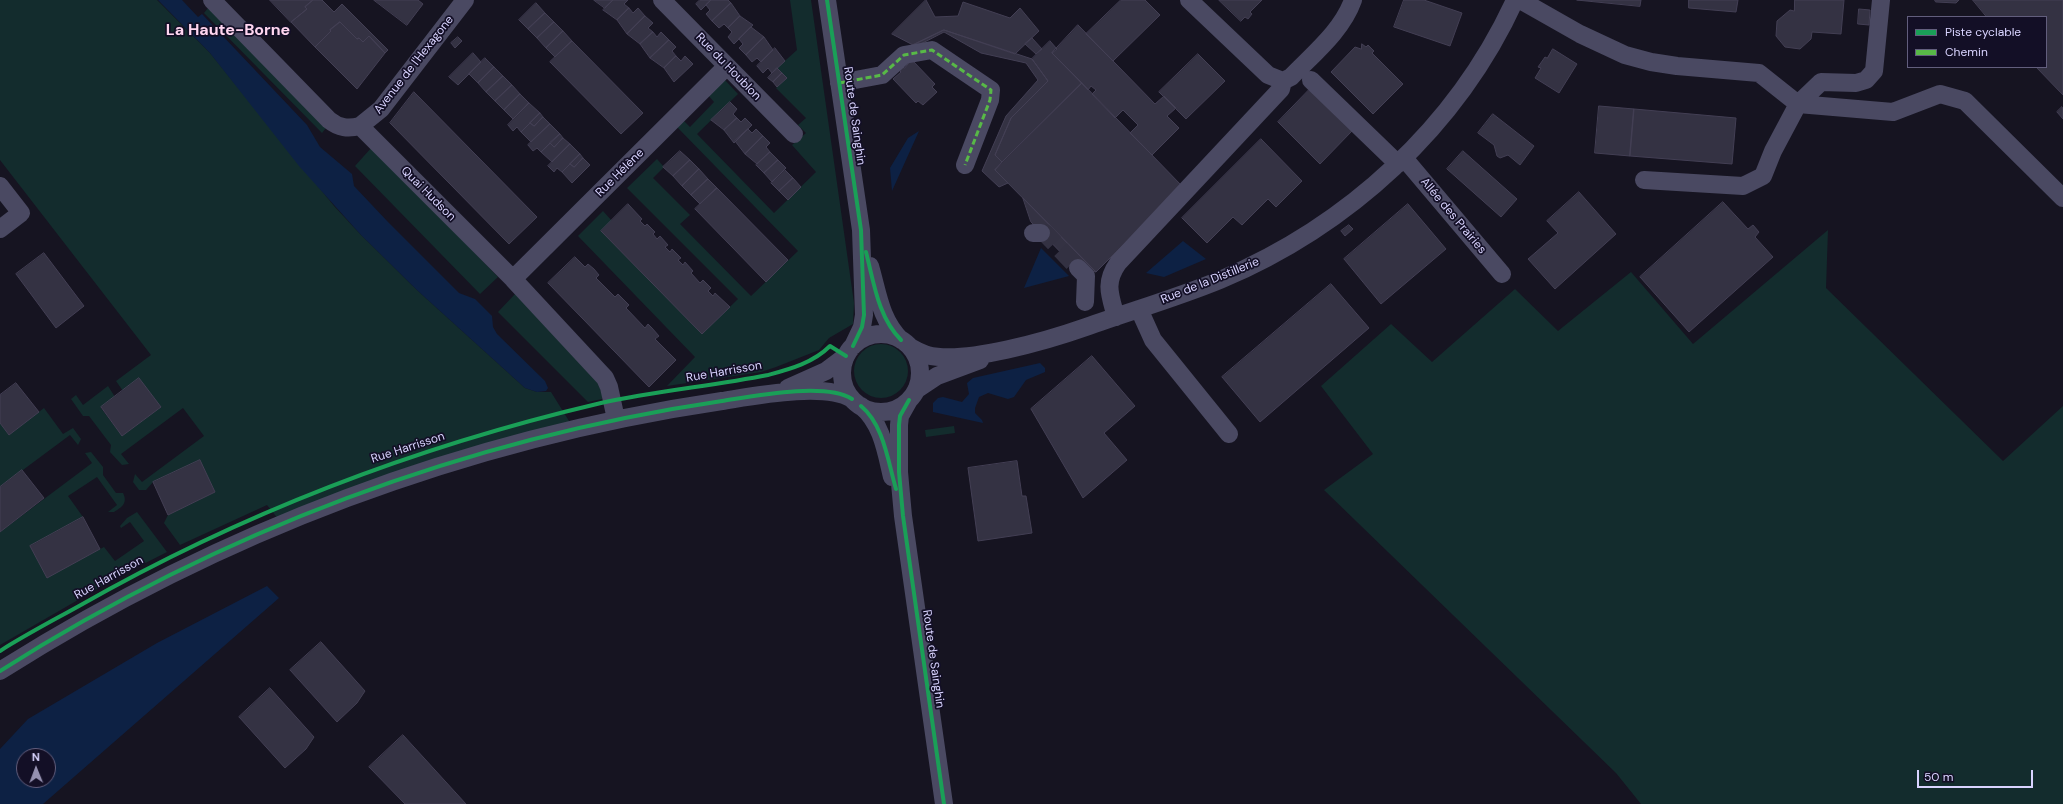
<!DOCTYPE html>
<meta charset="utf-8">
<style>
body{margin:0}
#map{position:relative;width:2063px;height:804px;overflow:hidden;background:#161421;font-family:"DM Sans",sans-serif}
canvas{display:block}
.legend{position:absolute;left:1907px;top:16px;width:140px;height:52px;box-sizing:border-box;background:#130f26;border:1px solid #625e7d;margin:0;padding:5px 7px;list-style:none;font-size:12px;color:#d9d4ff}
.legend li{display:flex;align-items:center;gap:8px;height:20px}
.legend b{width:20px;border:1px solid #625e7d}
.north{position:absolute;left:16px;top:748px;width:40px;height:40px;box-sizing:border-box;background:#130f26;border:1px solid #625e7d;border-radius:50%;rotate:359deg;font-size:11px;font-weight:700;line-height:16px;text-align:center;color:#d9d4ff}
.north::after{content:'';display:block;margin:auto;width:14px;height:18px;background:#9591b1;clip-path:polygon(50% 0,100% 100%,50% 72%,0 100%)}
.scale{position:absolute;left:1917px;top:770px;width:116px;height:18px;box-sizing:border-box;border:2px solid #d9d4ff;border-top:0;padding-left:5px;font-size:12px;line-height:14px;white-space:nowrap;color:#d9d4ff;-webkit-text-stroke:3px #130f26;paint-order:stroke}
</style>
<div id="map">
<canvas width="2063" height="804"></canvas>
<ul class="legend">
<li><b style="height:5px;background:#1a9f57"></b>Piste cyclable</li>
<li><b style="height:5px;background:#58b947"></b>Chemin</li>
</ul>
<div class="north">N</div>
<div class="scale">50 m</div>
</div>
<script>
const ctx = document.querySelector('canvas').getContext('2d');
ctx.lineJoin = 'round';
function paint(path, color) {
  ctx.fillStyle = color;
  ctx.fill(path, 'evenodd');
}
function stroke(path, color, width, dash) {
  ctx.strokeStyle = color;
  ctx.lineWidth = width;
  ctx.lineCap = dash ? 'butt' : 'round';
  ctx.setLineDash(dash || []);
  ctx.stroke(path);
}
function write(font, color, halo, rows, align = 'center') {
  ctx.font = font + ' "DM Sans",sans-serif';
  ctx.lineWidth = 3.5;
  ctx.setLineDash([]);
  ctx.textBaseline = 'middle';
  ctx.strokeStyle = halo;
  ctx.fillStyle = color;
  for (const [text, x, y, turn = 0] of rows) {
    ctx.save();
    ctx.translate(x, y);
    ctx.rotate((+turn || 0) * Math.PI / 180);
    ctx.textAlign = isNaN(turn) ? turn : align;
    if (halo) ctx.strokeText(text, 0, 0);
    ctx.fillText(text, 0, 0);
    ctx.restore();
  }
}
paint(new Path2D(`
 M0 0H157L210 53 334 206 361 235 418 291 525 388 537 392H551L579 437 449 458 279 520 267 505 180 545 164 523 168 515 215 492 200 461 153 482 146 490H139L133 482 135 474 142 482 204 436 183 408 121 454 129 464 122 465 110 452 111 445 89 416H83L71 399 76 395 83 405 108 386 115 397 101 408 122 436 161 407 139 379 123 391 116 381 151 355 0 160Z
 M790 0H811L854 303 853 324 829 338 819 350 776 367 761 372 667 386 695 357 578 236 603 211 612 221 601 231 702 334 738 299 627 188 657 159 664 167 653 178 690 215 680 224 751 296 798 251 677 127 683 120 690 127 714 102 708 95 724 79 738 94 697 134 774 213 816 172 792 145 806 133 798 125 806 118 776 88 787 78 777 68 797 50Z
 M208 8 326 128 322 133 204 13Z
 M372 147 498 277 480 294 355 166Z
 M1828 230 1826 288 2003 461 2063 406V804H1641L1616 773 1324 490 1373 454 1321 386 1391 324 1432 362 1515 289 1558 331 1631 272 1693 344Z
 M515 294 596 378 602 393V399L588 402 498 312Z
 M854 371a27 27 0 1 1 54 0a27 27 0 1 1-54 0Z
 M44 408 63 434 73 428 81 439 78 445 70 435 0 487V423L9 435Z
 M954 426 955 433 926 437 925 430Z
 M91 452 103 467V475L116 493H123C128 503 122 507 114 512H108L117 505 97 477 68 496 83 517 30 546 47 577 104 547 115 561 144 541 130 522 121 528 120 526 127 518 137 512 167 552 116 578 0 645V532L92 463 85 453Z`), '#132c2d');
paint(new Path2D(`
 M158 0H182L198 17 202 14 307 125 320 147 352 174 354 186 388 222 459 293 475 299 492 316 493 327 497 334 545 381 548 388 546 391 537 392 525 388 418 291 361 235 299 166 210 53Z
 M919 131 892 191 890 168 908 138Z
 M1183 241 1206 259 1164 277 1146 273Z
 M1041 248 1069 276 1024 288Z
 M1040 363 1045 368V372L1026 380 1014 397 1008 399 988 393 979 397 975 408V413L982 420 983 423 933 412V403L938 398 943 397 962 402 969 394 967 383 973 378Z
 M267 586 279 598 43 804H0V749L28 719 157 643ZM24 756H48V780H24Z`), '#0d2144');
const building = new Path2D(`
 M270 0H313L305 7 307 9 291 22Z
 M313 0H322L334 12 342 4 388 50 385 53 369 36 363 42 359 38 357 39 340 22 330 30 331 31 315 47 291 22 307 9 305 7Z
 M374 0H418L423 4 407 25Z
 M594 0H613L605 8Z
 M613 0H628L624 4 629 8 617 20 603 10Z
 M700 0H711L701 10 696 4Z
 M711 0H728L731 3 712 21 706 14 710 10 706 5Z
 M926 0 935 17 958 16 963 2 1010 18 1020 8 1039 31 1015 54 944 30 913 45 892 34Z
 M1121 0H1145L1160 15 1113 61 1086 34Z
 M1219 0H1262L1250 12 1252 14 1248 19 1245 17 1241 21Z
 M1404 0H1424L1462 13 1450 46 1394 27Z
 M1577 0H1641L1640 6Z
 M1689 0H1738L1736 12 1689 8Z
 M1795 0H1844L1841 34 1812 32 1811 39 1800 49 1785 47 1776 36 1777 21 1790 10 1794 11Z
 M1935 0H1959L1956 3 1936 2Z
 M1973 0H2063V95L2036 67H2046V17H1987Z
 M536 3 545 13 528 29 519 20Z
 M731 3 740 16 728 28 724 24 719 28 712 21Z
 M629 8 633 13 638 8 645 16 627 34 617 20Z
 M1859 9 1870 10 1869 25 1858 24Z
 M545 13 554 22 537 38 528 29Z
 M645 16 653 23 648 28 653 32 640 44 627 34Z
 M740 16 753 25 734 44 728 37 732 32 728 28Z
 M340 22 357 39 359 38 363 42 369 36 385 53 357 89 315 47 331 31 330 30Z
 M554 22 563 31 546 48 537 38Z
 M1078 25 1155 104 1164 96 1176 108 1167 116 1179 128 1152 155 1130 133 1138 125 1123 110 1115 118 1092 94 1096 90 1091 86 1088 90 1052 53Z
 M751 27 764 37 746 55 739 48 743 44 739 39Z
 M944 30 1032 59 1048 81 1011 118 995 155 1002 162 995 170 1008 183 999 187 982 171 1006 116 1038 80 1026 63 981 53 944 32 915 47 913 45Z
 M563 31 572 41 555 57 546 48Z
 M653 32 657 37 661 32 669 40 650 58 640 44Z
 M458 37 462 41 455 48 451 43Z
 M764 37 773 50 761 62 757 58 752 62 746 55Z
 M1032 38 1042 49 1036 54 1025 44Z
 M669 40 676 47 672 51 676 56 664 68 650 58Z
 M572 41 643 113 621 134 550 62Z
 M1050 41 1057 49 1052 53 1082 83 1002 162 995 155 1011 118 1048 81 1032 59Z
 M1362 44 1366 47 1368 45 1374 51 1372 53 1403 84 1373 114 1331 72 1355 47 1361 49Z
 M775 48 785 61 772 73 768 68 763 73 757 66Z
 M1553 49 1577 64 1559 93 1535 78 1541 68 1538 67 1545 57 1547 58Z
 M473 53 481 62 458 85 449 77Z
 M1198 54 1225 81 1186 119 1159 92Z
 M676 56 681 61 685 56 693 64 674 82 664 68Z
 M485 58 494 67 478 83 469 74Z
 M912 60 935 84 932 87 937 92 923 105 918 101 916 103 893 79 901 72 899 70 902 66 904 68Z
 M494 67 503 76 486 92 478 83Z
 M777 68 782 73 773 82 768 78Z
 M782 73 787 78 777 87 773 82Z
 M503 76 512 85 495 101 486 92Z
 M1082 83 1182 186 1096 272 995 170Z
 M512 85 520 94 504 110 495 101Z
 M1310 89 1352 131 1320 164 1278 122Z
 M414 92 537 217 509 244 390 123Z
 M520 94 529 103 513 119 504 110Z
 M730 102 737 109 733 114 737 118 724 130 711 120Z
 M529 103 540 113 521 132 517 127 513 131 508 125Z
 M1599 106 1634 109 1630 156 1595 153Z
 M2062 107 2063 109V119L2057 112Z
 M1634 109 1736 118 1732 164 1630 156Z
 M540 113 543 117 534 126 530 123Z
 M1493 114 1534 146 1520 165 1508 155 1500 158 1497 156 1494 145 1478 133Z
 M543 117 550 124 531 142 521 132 530 123 534 126Z
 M737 118 741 122 745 118 752 125 734 143 724 130Z
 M550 124 560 134 541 152 537 148 533 151 528 145Z
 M748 129 752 133 756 129 763 136 745 154 735 141Z
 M560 134 563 138 554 147 550 143Z
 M763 136 770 143 766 147 770 152 757 164 745 154Z
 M563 138 570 144 552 162 541 152 550 143 554 147Z
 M1261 139 1302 181 1276 207 1268 199 1242 225 1233 217 1207 243 1182 218Z
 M570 144 580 154 562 172 557 168 554 172 548 166Z
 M680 151 690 160 673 176 663 167Z
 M1463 151 1517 199 1501 217 1447 169Z
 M770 152 778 160 764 173 756 165Z
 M580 154 583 158 574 167 570 164Z
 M583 158 590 165 572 183 562 172 570 164 574 167Z
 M690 160 699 169 682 186 673 176Z
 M778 160 786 168 772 182 764 173Z
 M699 169 708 179 691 195 682 186Z
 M785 170 793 178 779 191 771 183Z
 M793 178 801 187 788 200 779 191Z
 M708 179 717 188 700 204 691 195Z
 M717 188 788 260 766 282 695 209Z
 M1579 192 1616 234 1555 289 1528 259 1558 233 1547 221Z
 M1023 198 1096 272 1076 268 1031 222Z
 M1723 202 1748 229 1753 225 1759 232 1755 237 1773 257 1689 332 1640 277Z
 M628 204 642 219 640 221 645 226 647 224 655 232 653 234 657 239 660 236 668 245 665 247 670 252 672 249 681 258 678 260 683 265 685 262 693 271 691 273 700 283 703 280 711 288 708 291 713 296 715 293 730 307 702 334 601 231Z
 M1408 204 1446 249 1381 304 1344 259Z
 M1349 225 1353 229 1345 236 1341 231Z
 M44 253 84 306 56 328 16 274Z
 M575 257 585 267 588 264 594 269 599 275 596 278 615 297 618 294 629 305 626 308 645 328 648 324 652 328 659 336 655 339 676 360 649 387 548 283Z
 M1331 284 1369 328 1260 422 1222 377Z
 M1092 356 1135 406 1104 433 1127 460 1083 498 1031 409Z
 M139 378 161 407 122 436 101 407Z
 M16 383 39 412 9 435 0 423V395Z
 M200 460 215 492 168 515 153 482Z
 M1017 461 1022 496H1026L1032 533 978 541 968 468Z
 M22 470 44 498 0 532V487Z
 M83 517 100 549 47 578 30 546Z
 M321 642 365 691 357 703 337 722 290 670Z
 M270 688 314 737 306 749 285 768 239 717Z
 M403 735 466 804H405L369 767Z`);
paint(building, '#343243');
stroke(building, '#433f54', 1);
stroke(new Path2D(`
 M1041 233H1045L1078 268`), '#333142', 18, [18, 9]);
stroke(new Path2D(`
 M212 0 329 120C339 128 348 129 360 126L513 279 605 378 609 387 616 419
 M662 0 794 134
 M827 0 861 230 864 315 862 327 853 346
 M1189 0 1268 75 1283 81 1291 77C1313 54 1342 31 1353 0
 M1520 0 1580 34 1625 55 1651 62 1677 66 1759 73 1798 104
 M1311 80 1398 164
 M839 83 882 75 904 55 932 50 991 90 990 100 965 165
 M1798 104 1893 112 1940 94 1965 101 2063 198
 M360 126 381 109 465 0
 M1404 158 1502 274
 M1644 180 1743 186 1763 176 1773 151 1798 104 1821 82 1856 83 1866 80 1874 71 1881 0
 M0 186 21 213 0 229
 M1033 233H1041
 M870 266C878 293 880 319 901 340
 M1078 268 1086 276 1085 302
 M513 279 727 66
 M1139 309 1153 340 1229 434
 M1116 317C1110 295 1104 283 1118 263L1281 89 1283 81
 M842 373a39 39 0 1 1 78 0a39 39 0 1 1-78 0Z
 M910 347C915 350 921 353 927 355 965 365 1049 340 1086 327 1131 311 1176 298 1220 280 1348 226 1457 127 1515 0
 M788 388 826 371 846 356
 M916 390 937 376 980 360
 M909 400 900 416 899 425V472L903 516 944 804
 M861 406C882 423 886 452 892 477
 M0 671C219 532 465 439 722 401 754 396 825 382 852 399`), '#4a4962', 18);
stroke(new Path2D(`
 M839 83 882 75 904 55 932 50 991 90 990 100 965 165`), '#58b947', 3, [6, 3]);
stroke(new Path2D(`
 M827 0 861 230 864 315 862 327 853 346
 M866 252C874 283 878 317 901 340
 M909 400 900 416 899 425V472L903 516 944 804
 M861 406C884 425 888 462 896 489
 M0 651C25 635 52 621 79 606 242 513 418 446 601 403 656 391 712 386 768 375 790 369 813 363 830 346L846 356
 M0 671C219 532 465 439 722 401 754 396 825 382 852 399`), '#1a9f57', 4);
write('12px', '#d9d4ff', '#130f26', [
 ["Avenue de l'Hexagone",414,65,-52],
 ["Rue du Houblon",728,67,46],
 ["Route de Sainghin",854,116,82],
 ["Rue Hélène",620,173,-45],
 ["Quai Hudson",428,194,45],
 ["Allée des Prairies",1453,216,50],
 ["Rue de la Distillerie",1210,281,-22],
 ["Rue Harrisson",724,372,-10],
 ["Rue Harrisson",408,448,-18],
 ["Rue Harrisson",109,578,-29],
 ["Route de Sainghin",933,659,82]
]);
write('bold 16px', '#ffd6f0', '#130f26', [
 ["La Haute-Borne",228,31]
]);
</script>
